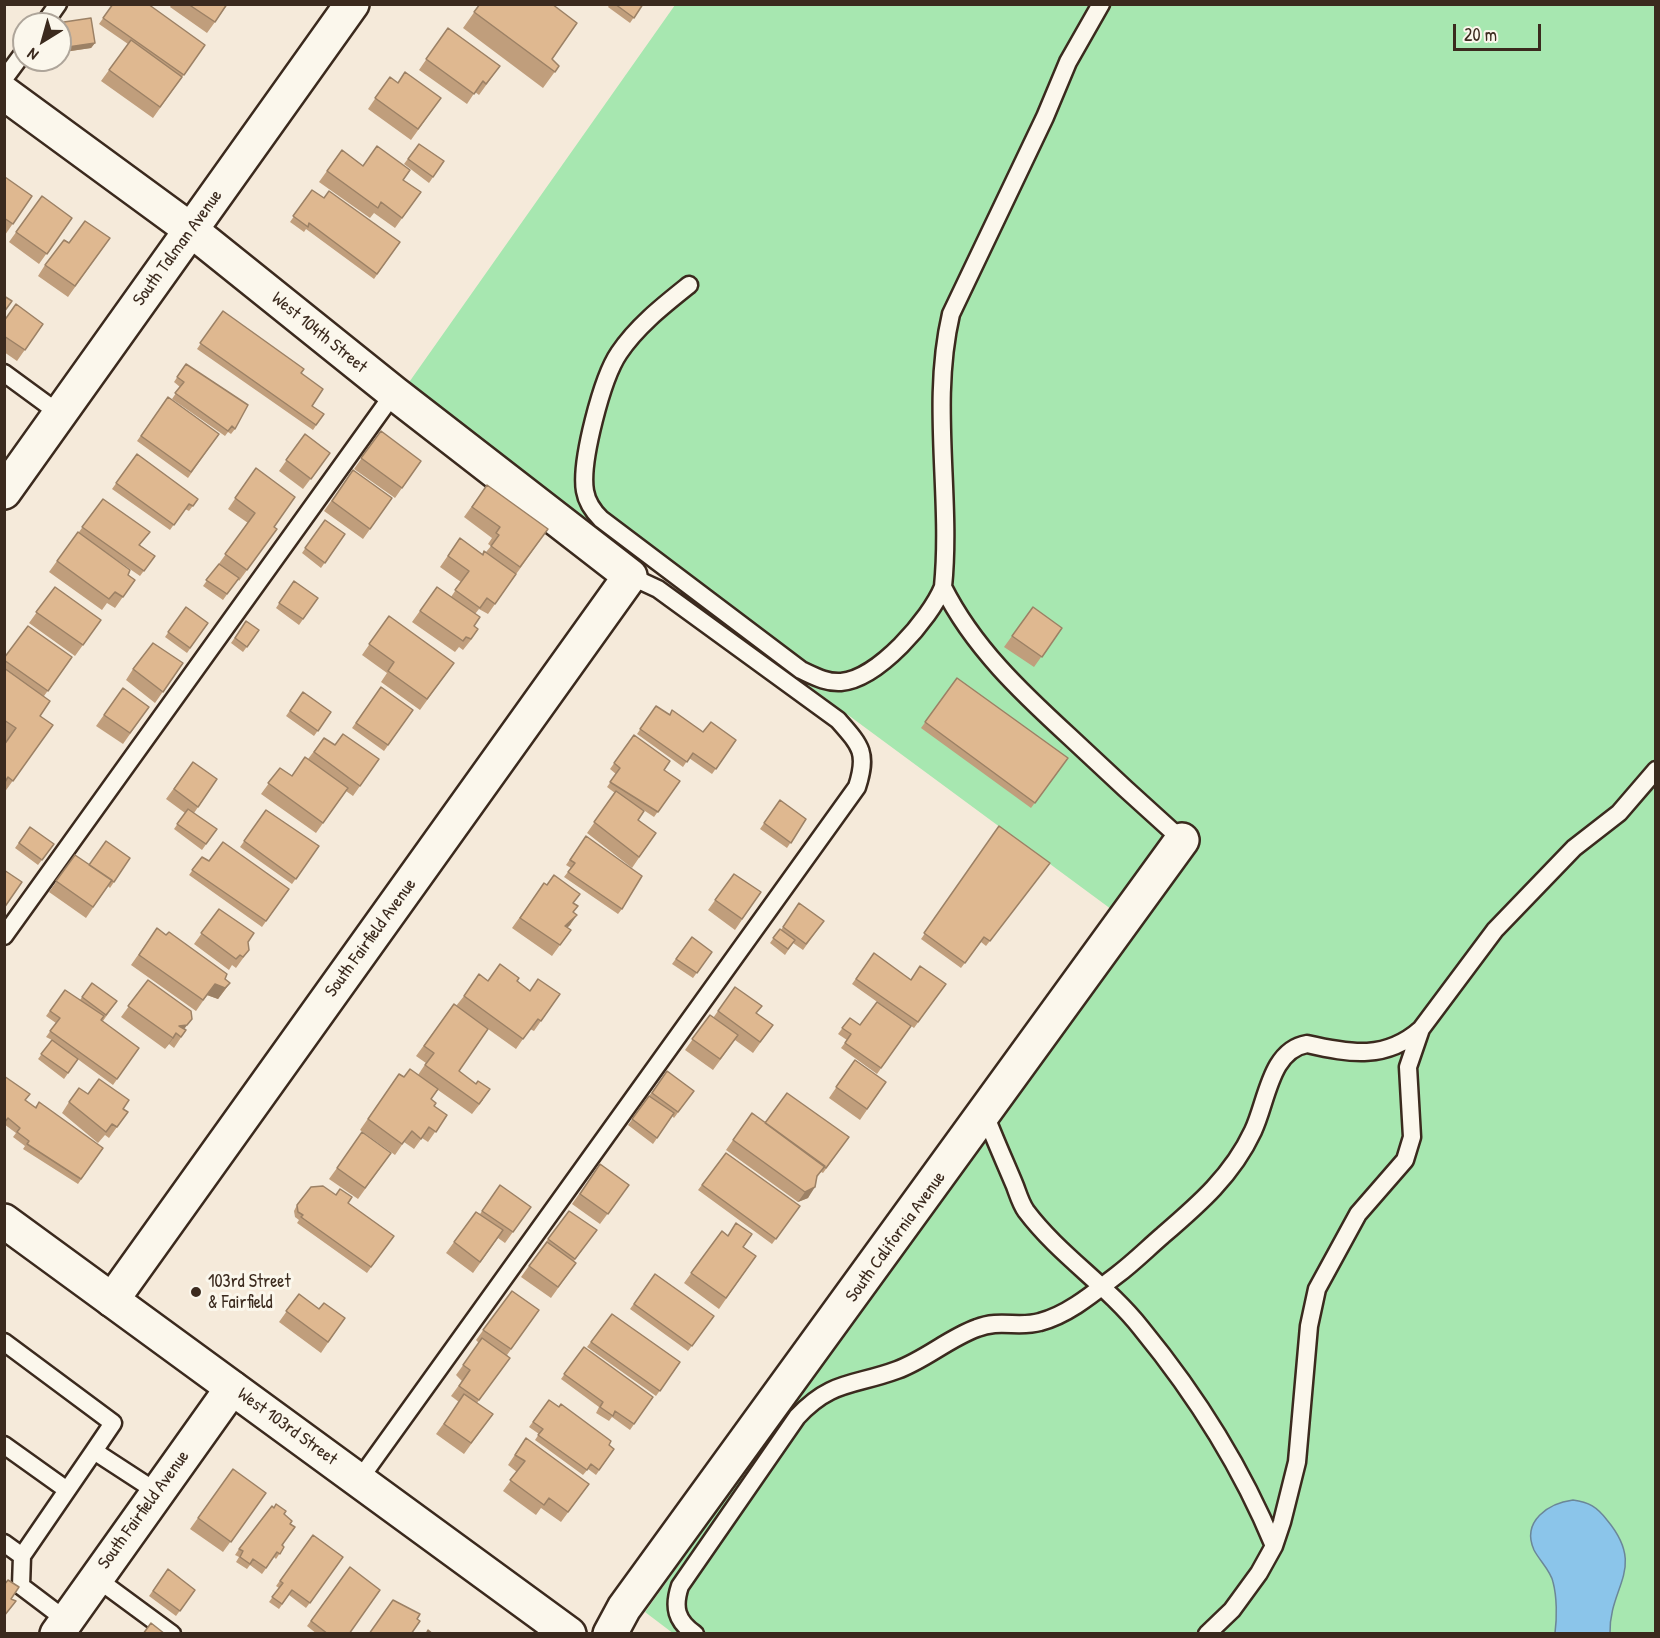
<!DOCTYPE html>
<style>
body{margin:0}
#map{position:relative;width:1660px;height:1638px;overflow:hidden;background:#f5eada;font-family:"Patrick Hand",sans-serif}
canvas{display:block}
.frame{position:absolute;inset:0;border:6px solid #3b2a1e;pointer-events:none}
.north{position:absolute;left:12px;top:12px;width:60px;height:60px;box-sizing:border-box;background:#fbf7ec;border:2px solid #aea59a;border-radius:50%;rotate:217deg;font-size:16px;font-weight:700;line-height:24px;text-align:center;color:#3b2a1e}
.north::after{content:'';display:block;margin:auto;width:21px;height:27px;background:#3b2a1e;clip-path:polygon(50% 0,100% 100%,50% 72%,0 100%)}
.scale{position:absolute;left:1453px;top:24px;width:88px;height:27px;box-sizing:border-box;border:3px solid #3b2a1e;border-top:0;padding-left:8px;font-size:18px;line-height:21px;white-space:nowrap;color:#3b2a1e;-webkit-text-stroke:4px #fbf7ec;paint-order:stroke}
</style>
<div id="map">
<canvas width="1660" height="1638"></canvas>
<div class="frame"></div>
<div class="north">N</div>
<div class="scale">20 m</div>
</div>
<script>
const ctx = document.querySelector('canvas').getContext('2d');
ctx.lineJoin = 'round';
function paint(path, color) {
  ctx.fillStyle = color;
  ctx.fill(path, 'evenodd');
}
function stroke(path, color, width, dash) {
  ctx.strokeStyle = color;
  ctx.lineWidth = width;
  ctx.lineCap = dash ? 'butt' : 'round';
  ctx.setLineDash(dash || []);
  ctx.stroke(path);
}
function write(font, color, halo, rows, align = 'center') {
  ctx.font = font + ' "Patrick Hand",sans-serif';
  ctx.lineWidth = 6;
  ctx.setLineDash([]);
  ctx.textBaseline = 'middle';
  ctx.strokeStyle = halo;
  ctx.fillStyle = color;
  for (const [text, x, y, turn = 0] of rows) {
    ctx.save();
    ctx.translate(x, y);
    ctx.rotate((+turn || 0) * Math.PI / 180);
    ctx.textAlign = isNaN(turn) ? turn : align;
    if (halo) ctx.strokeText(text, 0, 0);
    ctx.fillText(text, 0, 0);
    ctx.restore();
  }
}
paint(new Path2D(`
 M675 5H1655V1633L674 1634 645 1612 1134 926 405 388Z`), '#a7e7b0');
const water = new Path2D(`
 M1573 1500C1589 1502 1597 1507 1607 1520 1647 1568 1609 1586 1610 1633H1555C1557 1618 1557 1597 1553 1582 1551 1571 1539 1560 1534 1550 1521 1521 1549 1503 1573 1500Z`);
paint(water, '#8bc5ea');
stroke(water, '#6b8798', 1.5);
const lane = new Path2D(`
 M44 24 58 4
 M4 79 24 52
 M689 285C664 305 637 326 619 353 602 378 580 462 585 491 587 503 593 511 601 519L801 670C814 676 826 683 841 682 878 679 930 619 943 587 952 496 930 404 951 314L1045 117 1068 62 1101 4
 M4 373 60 414
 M943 587C973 647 1021 692 1070 737 1107 772 1144 806 1182 840
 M4 936 394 393
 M985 1114C994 1138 1005 1162 1015 1186 1018 1194 1021 1204 1026 1211 1059 1255 1107 1285 1141 1328 1196 1395 1241 1466 1274 1546
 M4 1342 113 1423 94 1451 157 1492
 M4 1445 67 1490
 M359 1480 857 787C868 753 861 746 838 720L658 589 630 576
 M4 1543 22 1556 94 1451
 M22 1556 21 1586 66 1620
 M96 1578 172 1634
 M695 1634C676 1621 673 1607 680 1586L797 1417C831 1380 854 1386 897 1370 925 1360 949 1338 977 1328 999 1319 1019 1328 1040 1322 1068 1315 1095 1292 1117 1275 1133 1263 1147 1249 1162 1236 1198 1205 1232 1176 1253 1131 1267 1102 1270 1050 1307 1044 1351 1054 1386 1060 1421 1029
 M1207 1634 1232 1610 1259 1573 1274 1546 1282 1522 1297 1462 1309 1326 1317 1289 1358 1214 1405 1160 1412 1137 1408 1067 1421 1029 1495 930 1574 848 1619 813 1656 770`);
const street = new Path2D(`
 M4 93 191 230 394 393 630 576 112 1300
 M4 492 352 4
 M57 1634 232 1388
 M610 1634 624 1608 1182 840`);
const secondary = new Path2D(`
 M4 1221 569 1634`);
stroke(lane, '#3b2a1e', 21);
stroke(street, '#3b2a1e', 38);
stroke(secondary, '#3b2a1e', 38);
stroke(lane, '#fbf7ec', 16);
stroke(street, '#fbf7ec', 33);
stroke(secondary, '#fbf7ec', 33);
paint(new Path2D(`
 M113 4 205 45 153 118 101 81 128 44 99 24Z
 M172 4H228L207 33 170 7Z
 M480 4 552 59 559 66 543 88 463 28Z
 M610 4H643L630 23 608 7Z
 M64 22 95 43 91 48 64 52 60 29V27Z
 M448 28 500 66 479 95 475 92 467 104 419 70Z
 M390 77 398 83 441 98 411 140 368 109Z
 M419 144 444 161 429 183 404 164Z
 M342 150 363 166 403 180 421 192 395 228 374 213 370 218 319 182Z
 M4 177 32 196 5 235 4 234Z
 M312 190 324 198 400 242 374 279 306 229 304 232 290 222Z
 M42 196 72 218 39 264 9 242Z
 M110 238 68 297 38 276 45 265 69 243Z
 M223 311 301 373 312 406 324 414 313 430 197 349Z
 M4 321 43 324 17 361 4 352Z
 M186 364 235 429 231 434 228 432 225 436 172 399 180 387 174 382Z
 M168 397 219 434 188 478 137 441Z
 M381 431 421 461 395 498 354 469Z
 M305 434 330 453 303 489 279 471Z
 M137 454 198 499 189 511 185 509 170 530 112 489Z
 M256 468 274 527 277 529 239 581 238 579 223 600 203 586 248 523 228 509Z
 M353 470 392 498 363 539 324 511Z
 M487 485 548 529 488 614 479 609 475 614 471 640 463 650 459 647 455 652 412 622 437 587 451 597 461 582 440 567 460 538 482 554 484 551 486 552 491 546 488 544 492 538 464 517Z
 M103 499 140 545 155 556 140 576 101 549 128 575 135 580 115 608 107 603 102 610 49 572 78 532H79Z
 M325 520 345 534 321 568 302 553Z
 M294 581 318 598 299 625 276 608Z
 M55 587 101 620 75 656 29 623Z
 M186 607 208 623 187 653 165 637Z
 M1033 607 1062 628 1034 667 1004 647Z
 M389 616 454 663 420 710 381 682 387 673 362 655Z
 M246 621 259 630 243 652 231 643Z
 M72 657 44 696 40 716 53 725 4 793V658Z
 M183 663 155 703 126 680 133 669Z
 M957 678 1068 758 1031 808 921 728Z
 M381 687 413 710 384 751 352 728Z
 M123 688 149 707 123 744 96 726Z
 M303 692 331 712 314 736 286 716Z
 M656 706 669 715 672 710 703 732 736 740 712 774 689 758 683 767 637 734Z
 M634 735 664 770 680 781 654 817 642 809 638 820 656 833 632 868 587 833 615 793 607 787 616 774 610 769Z
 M324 738 335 745 379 759 353 796 346 791 316 833 261 794 280 768 292 776 308 759Z
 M193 762 217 779 194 813 217 829 202 850 174 829 185 813 166 799Z
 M780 800 806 819 787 848 760 829Z
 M266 810 319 846 292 884 240 847Z
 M999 826 1050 863 986 946 981 942 961 968 921 939Z
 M30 827 54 844 38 865 15 848Z
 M586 836 622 909 618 914 564 877 571 868 566 865Z
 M75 855 89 865 130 858 110 888 108 886 86 918 49 892Z
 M202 857 209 861 289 889 262 927 189 875Z
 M734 874 761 892 735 930 708 910Z
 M544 883 573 903 574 912 570 925 567 928 571 930 552 956 512 928Z
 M799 903 824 921 803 950 793 943 785 955 770 943 780 929 781 930Z
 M219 909 248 942 249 950 236 968 232 965 229 970 194 944Z
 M157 928 230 983 218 999 207 995 196 1011 131 965Z
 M692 937 712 952 693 978 672 964Z
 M874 953 911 980 946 984 914 1028 852 984Z
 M148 980 192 1019 184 1029 186 1030 174 1048 169 1044 165 1049 121 1017Z
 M488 981H517L530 991 560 994 534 1031 530 1029 516 1049 488 1029 459 1071 483 1100 472 1114 438 1090 431 1099 434 1106 447 1115 428 1142 422 1138 414 1149 404 1142 395 1155 360 1130 399 1074 404 1077 418 1075 426 1063 416 1056 454 1004 456 1006 464 996Z
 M92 983 117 1001 103 1021 101 1020 139 1048 113 1085 53 1041 78 1059 64 1079 38 1059 52 1040 46 1037 56 1023 46 1016 65 990 80 1000Z
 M735 987 756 1014 773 1025 753 1053 735 1040 713 1070 685 1050 710 1015 713 1018Z
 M850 1018 860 1025 911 1026 877 1074 841 1048 847 1040 838 1034Z
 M855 1060 886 1082 860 1120 829 1098Z
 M667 1071 694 1091 674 1118 672 1116 653 1144 628 1125Z
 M4 1076 25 1100 35 1107 39 1102 103 1148 78 1184 23 1149 25 1146 13 1137 16 1133 4 1124Z
 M88 1094 123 1109 120 1123 109 1138 105 1135 98 1143 62 1113 69 1102Z
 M752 1113 765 1123 849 1137 823 1173 821 1172 817 1177 808 1198 798 1202 726 1150Z
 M391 1153 358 1199 329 1179 337 1168Z
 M726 1153 800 1206 772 1244 698 1190Z
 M600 1164 629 1185 600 1224 572 1204Z
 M500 1185 531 1207 505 1243 498 1238 473 1273 446 1253 476 1212 480 1214Z
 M348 1203 394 1236 367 1273 297 1223 299 1220 295 1217 294 1211 297 1205Z
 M597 1230 574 1261 576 1263 551 1298 521 1277 548 1239Z
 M722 1231 756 1256 719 1309 684 1283Z
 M655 1274 714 1316 688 1351 630 1309Z
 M512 1291 539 1310 507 1355 510 1358 477 1403 493 1414 464 1454 436 1434 459 1402 451 1396 462 1381 456 1375 479 1343 476 1340Z
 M299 1294 319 1309 345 1318 321 1353 279 1322Z
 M612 1314 680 1362 656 1396 587 1347Z
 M584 1347 653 1397 630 1430 612 1417 609 1421 596 1413 599 1407 561 1379Z
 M549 1400 614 1449 596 1475 588 1469 583 1475 535 1440 539 1434 529 1427Z
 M526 1438 589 1484 561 1522 541 1508 536 1515 503 1491 517 1472 508 1465Z
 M233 1469 266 1493 223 1552 190 1529Z
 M284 1514 290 1524 283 1545 284 1547 276 1559 274 1557 262 1574 250 1565 247 1569 236 1562 239 1557 235 1555 239 1549Z
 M313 1535 343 1557 306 1608 289 1595 279 1609 269 1602 279 1588 276 1586Z
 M350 1567 349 1634H317L307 1626Z
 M168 1569 195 1590 176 1616 149 1596Z`), '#c09e7c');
paint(new Path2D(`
 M95 43 91 48 64 52 68 47Z
 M577 915 570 925 557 937 565 926Z
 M230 983 218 999 207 995 196 1011 215 984Z
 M192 1019 184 1029 176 1033 165 1049 174 1037 179 1026Z
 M815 1187 808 1198 798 1202 805 1192Z`), '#9c8165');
const building = new Path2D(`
 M113 4H148L205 45 184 75 103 18Z
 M188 4H227L215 22Z
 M480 4H552L577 23 552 59 559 66 555 72 474 12Z
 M615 4H643L634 18Z
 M91 18 95 43 68 47 64 22Z
 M448 28 500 66 486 84 483 81 474 94 426 59Z
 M131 40 182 77 160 107 109 70Z
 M405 72 441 98 418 129 375 98 390 77 398 83Z
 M419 144 444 161 433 177 408 159Z
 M377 146 410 170 403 180 421 192 402 218 381 202 378 208 327 171 342 150 363 166Z
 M4 177H5L32 196 13 224 4 218Z
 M312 190 324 198 329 191 400 242 377 274 309 223 308 227 293 216Z
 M42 196 72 218 47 254 16 232Z
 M85 221 110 238 75 286 45 265 64 240 69 243Z
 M4 296 12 301 4 312Z
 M16 304 43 324 25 350 4 336V321Z
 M223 311 304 369 301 373 323 389 312 406 324 414 316 425 200 343Z
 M186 364 248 405 235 429 232 426 228 431 175 393 184 382 177 377Z
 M168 397 219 434 191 472 141 436Z
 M381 431 421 461 402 488 361 458Z
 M305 434 330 453 311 479 286 460Z
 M137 454 198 499 193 506 189 504 174 525 116 483Z
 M256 468 295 497 274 527 277 529 247 570 225 554 255 513 235 498Z
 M353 470 392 498 370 529 332 501Z
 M487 485 548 529 520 567 491 546 499 535 496 533 500 527 472 507Z
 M103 499 150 532 139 545 155 556 144 571 82 527Z
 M325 520 345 534 325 563 305 548Z
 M78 532 130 570 128 575 135 580 123 597 115 592 109 599 57 561Z
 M460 538 483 555 484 551 516 574 495 604 487 598 480 608 455 590 469 571 448 556Z
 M219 564 239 578 227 594 206 580Z
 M294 581 318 598 303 619 279 603Z
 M55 587 101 620 83 645 36 612Z
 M437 587 480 617 474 626 478 629 471 639 466 637 463 641 420 611Z
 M186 607 208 623 190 648 168 632Z
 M1033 607 1062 628 1042 657 1012 636Z
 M389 616 454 663 427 699 388 671 394 662 369 644Z
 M246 621 259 630 247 647 235 638Z
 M28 626 72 657 48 691 4 660V658Z
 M153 643 183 663 163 692 133 669Z
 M4 668 50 701 40 716 53 725 13 781 8 777 5 782 4 745 16 728 4 720Z
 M957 678 1068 758 1035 803 925 722Z
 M381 687 413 710 388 745 356 723Z
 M123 688 149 707 130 733 104 715Z
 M303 692 331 712 318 731 290 711Z
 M656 706 670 715 672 710 703 732 711 722 736 740 716 769 693 753 687 762 640 729Z
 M343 734 379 759 360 786 314 752 324 738 335 745Z
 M634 735 670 761 664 770 680 781 658 812 610 782 620 768 614 763Z
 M305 757 348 788 323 823 268 783 280 768 292 776Z
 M193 762 217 779 198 807 174 789Z
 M616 791 644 811 638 820 656 833 639 857 594 822Z
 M780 800 806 819 791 843 764 823Z
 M188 809 217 829 206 844 177 824Z
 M266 810 319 846 296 879 244 841Z
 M999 826 1050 863 990 941 984 937 965 963 924 933Z
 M30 827 54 844 42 860 19 843Z
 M586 836 642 876 622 909 568 872 575 863 570 860Z
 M106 841 130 858 114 882 89 865Z
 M223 842 289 889 266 921 192 870 202 857 209 861Z
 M75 855 112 880 93 907 56 881Z
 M4 870 22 882 4 908Z
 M734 874 761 892 742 919 715 900Z
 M554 875 580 894 573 903 578 906 573 912 577 915 565 926 571 930 560 945 520 918 544 883 547 885Z
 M799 903 824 921 806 944 783 927Z
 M219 909 254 933 248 942 249 950 243 957 240 955 236 959 201 933Z
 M157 928 166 935 169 932 227 974 225 979 230 983 225 988 215 984 203 1000 139 955Z
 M780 929 795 940 788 949 773 938Z
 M692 937 712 952 697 973 676 959Z
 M874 953 911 980 920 966 946 984 918 1022 856 979Z
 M500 964 519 978 517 981 530 991 538 979 560 994 541 1021 538 1019 523 1039 464 996 479 974 488 981Z
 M148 980 191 1011 192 1019 187 1025 179 1026 186 1030 181 1037 176 1033 173 1038 128 1006Z
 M92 983 117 1001 106 1015 82 997Z
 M735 987 762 1006 756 1013 773 1025 760 1042 718 1011Z
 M65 990 104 1016 101 1020 139 1048 117 1079 50 1031 60 1018 50 1011Z
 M877 1002 911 1026 881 1068 845 1043 851 1034 842 1028 850 1018 860 1025Z
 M454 1004 488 1029 459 1071 476 1084 478 1081 490 1089 479 1104 425 1065 434 1053 424 1046Z
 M710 1015 738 1035 720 1059 692 1039Z
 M52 1040 78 1059 68 1073 41 1054Z
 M855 1060 886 1082 867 1109 836 1087Z
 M410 1069 438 1089 431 1099 436 1103 434 1106 447 1115 436 1132 429 1127 421 1139 412 1131 402 1144 368 1119 399 1074 404 1077Z
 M667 1071 694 1091 678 1112 652 1093Z
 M4 1076 30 1094 25 1100 36 1108 39 1102 103 1148 81 1179 27 1144 29 1141 17 1132 20 1128 8 1118 4 1123Z
 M99 1079 129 1100 123 1109 128 1112 117 1127 112 1124 106 1132 69 1102 79 1088 88 1094Z
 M787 1093 849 1137 826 1168 765 1123Z
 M649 1096 674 1113 657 1138 632 1119Z
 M752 1113 825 1166 817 1176 815 1187 805 1192 733 1140Z
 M362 1132 391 1153 365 1188 337 1168Z
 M726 1153 800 1206 776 1239 702 1185Z
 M600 1164 629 1185 608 1214 580 1194Z
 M500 1185 531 1207 513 1232 482 1211Z
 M323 1186 336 1195 340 1189 352 1197 348 1203 394 1236 371 1267 301 1217 303 1215 298 1212 297 1205 311 1187Z
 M569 1211 597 1230 575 1259 548 1239Z
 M476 1212 503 1230 480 1262 454 1242Z
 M736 1223 752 1234 743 1247 756 1256 726 1298 691 1273 722 1231 728 1236Z
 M547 1242 576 1263 558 1287 529 1266Z
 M655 1274 714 1316 692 1346 634 1304Z
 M512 1291 539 1310 511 1349 483 1330Z
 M299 1294 319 1309 324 1303 345 1318 328 1342 286 1311Z
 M612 1314 680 1362 660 1391 591 1342Z
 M482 1338 510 1358 479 1400 459 1386 470 1370 463 1365Z
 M584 1347 653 1397 634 1424 615 1411 613 1416 600 1407 603 1402 564 1374Z
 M464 1394 493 1414 471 1443 444 1424Z
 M549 1400 559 1407 561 1404 611 1441 609 1445 614 1449 599 1470 591 1464 587 1470 538 1435 543 1429 533 1422Z
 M526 1438 589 1484 568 1512 549 1498 544 1505 510 1480 525 1461 515 1455Z
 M233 1469 266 1493 231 1542 198 1518Z
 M276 1504 286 1511 284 1514 292 1521 290 1524 295 1527 282 1545 284 1547 280 1554 277 1552 266 1568 253 1559 250 1564 240 1557 243 1551 239 1549 272 1506 274 1508Z
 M313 1535 343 1557 310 1603 292 1590 282 1604 272 1597 283 1583 280 1581Z
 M350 1567 380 1590 349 1634H328L311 1621Z
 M168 1569 195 1590 180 1611 153 1591Z
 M8 1580 19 1587 11 1599 16 1601 4 1616V1585Z
 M393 1600 420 1614 417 1619 420 1621 411 1634H369Z
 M151 1623 165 1634H143Z
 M428 1630 433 1634H426Z`);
paint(building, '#dfb890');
stroke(building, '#9c8165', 1.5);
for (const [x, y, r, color] of [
 [196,1292,6,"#3b2a1e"]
]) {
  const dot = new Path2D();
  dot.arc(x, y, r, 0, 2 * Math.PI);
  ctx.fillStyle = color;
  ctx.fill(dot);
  stroke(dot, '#fbf7ec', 2);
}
write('18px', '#3b2a1e', '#fbf7ec', [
 ["South Talman Avenue",178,248,-54],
 ["West 104th Street",319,333,39],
 ["South Fairfield Avenue",371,938,-54],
 ["South California Avenue",896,1237,-54],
 ["West 103rd Street",287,1427,36],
 ["South Fairfield Avenue",144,1510,-54]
]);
write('18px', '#3b2a1e', '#fbf7ec', [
 ["103rd Street",208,1282],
 ["& Fairfield",208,1303]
], 'left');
</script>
